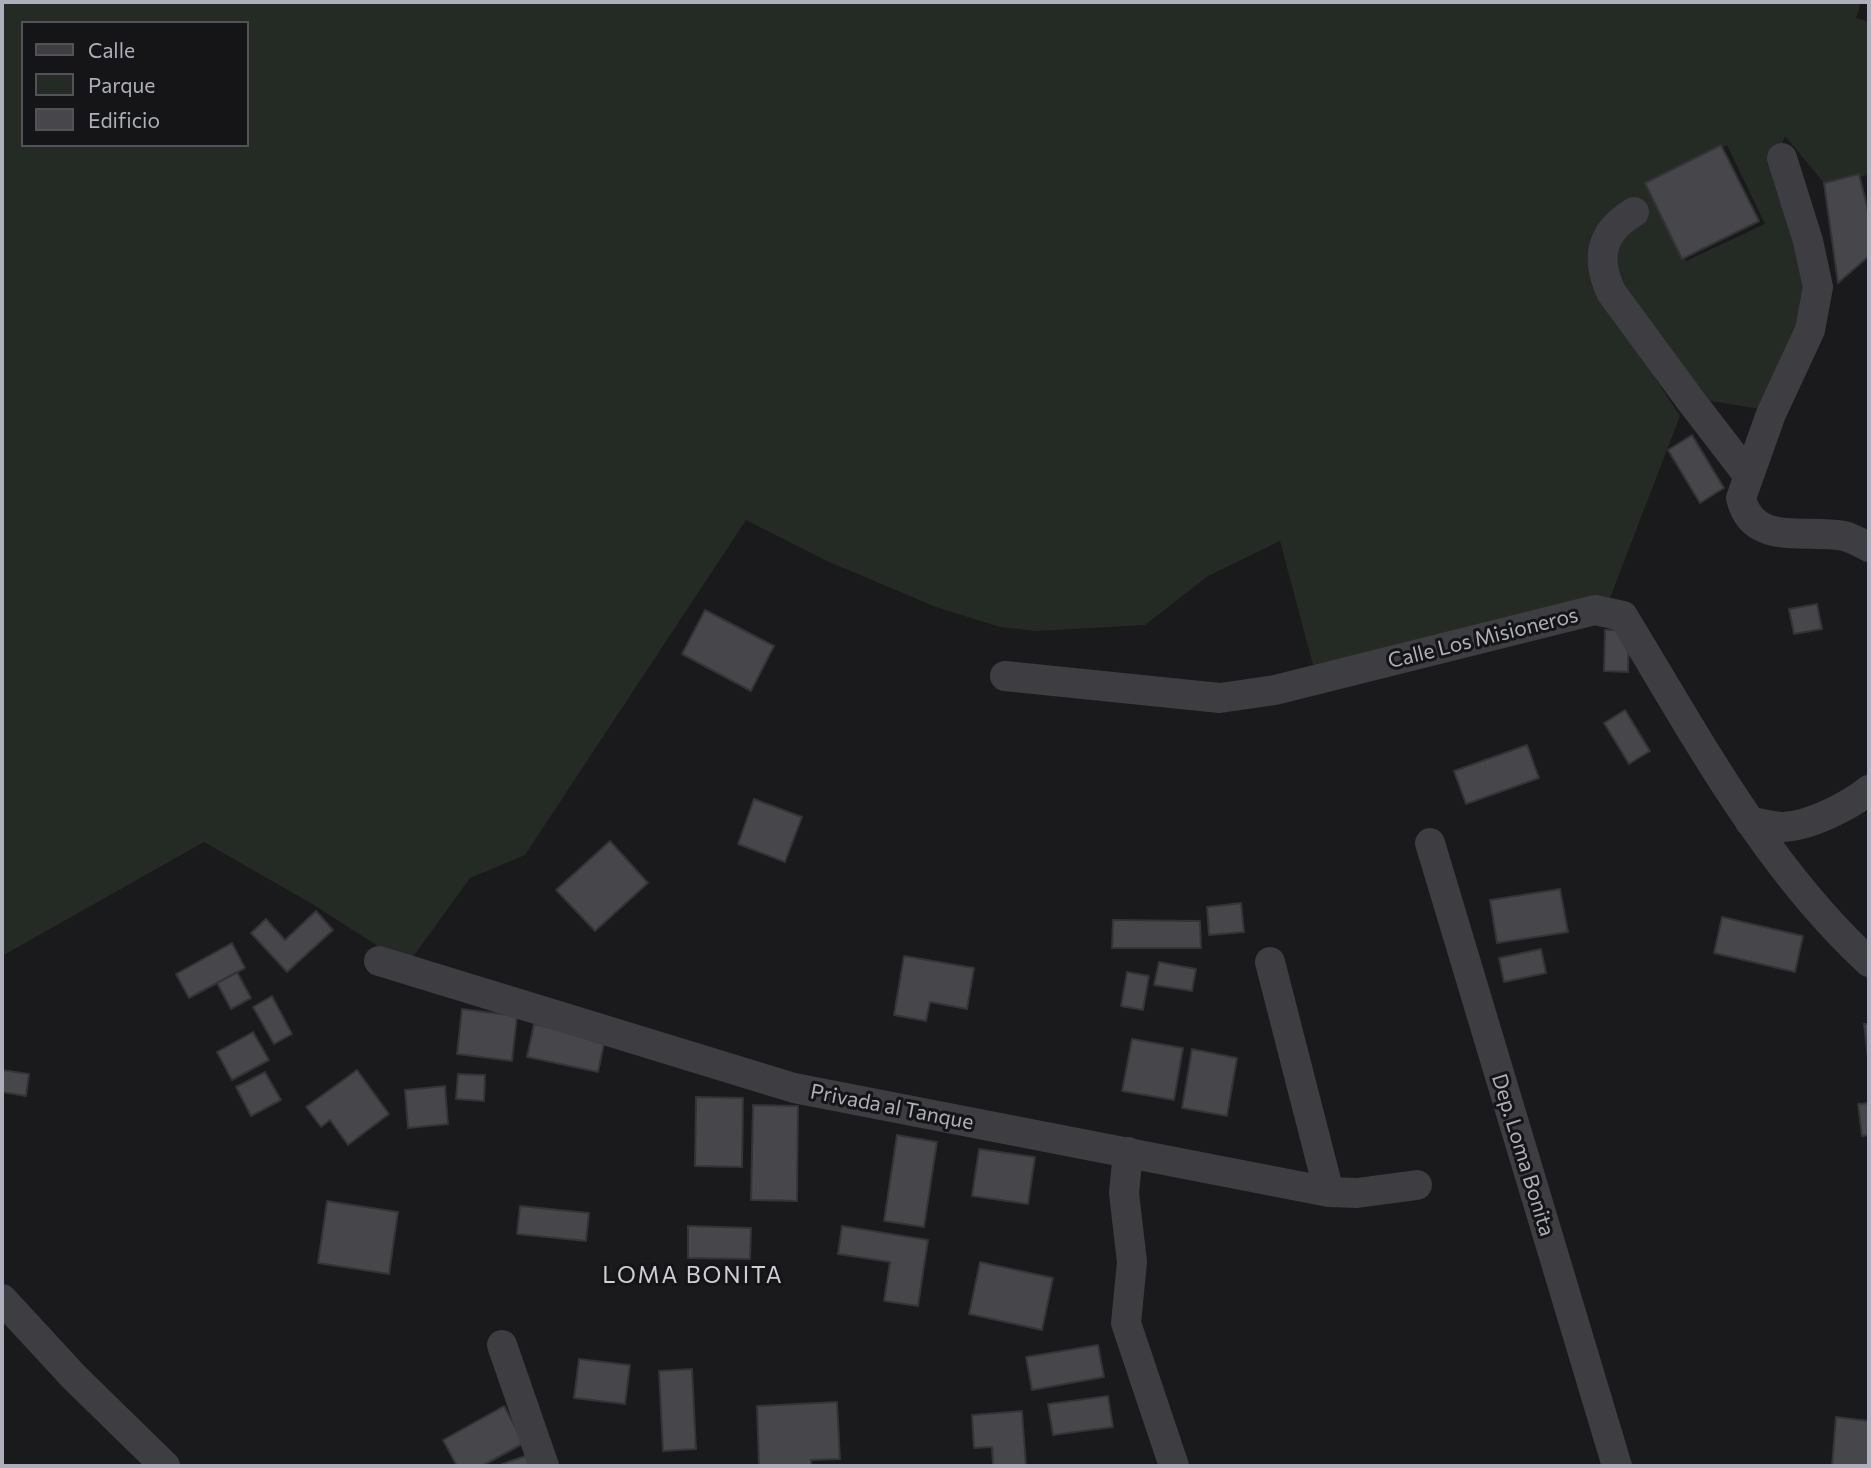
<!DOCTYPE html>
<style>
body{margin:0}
#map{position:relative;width:1871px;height:1468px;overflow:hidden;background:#1a191b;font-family:Commissioner,sans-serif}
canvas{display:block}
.frame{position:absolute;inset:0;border:4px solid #adb0ba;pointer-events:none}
.legend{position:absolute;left:21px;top:21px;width:228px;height:126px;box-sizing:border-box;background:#151416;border:2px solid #525258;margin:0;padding:9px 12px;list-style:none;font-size:21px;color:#adb0ba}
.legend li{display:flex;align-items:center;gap:14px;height:35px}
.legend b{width:35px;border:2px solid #525258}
</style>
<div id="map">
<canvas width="1871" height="1468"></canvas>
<div class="frame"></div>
<ul class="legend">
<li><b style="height:9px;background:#3d3d42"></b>Calle</li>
<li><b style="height:19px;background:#242b25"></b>Parque</li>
<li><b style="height:19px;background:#47474b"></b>Edificio</li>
</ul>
</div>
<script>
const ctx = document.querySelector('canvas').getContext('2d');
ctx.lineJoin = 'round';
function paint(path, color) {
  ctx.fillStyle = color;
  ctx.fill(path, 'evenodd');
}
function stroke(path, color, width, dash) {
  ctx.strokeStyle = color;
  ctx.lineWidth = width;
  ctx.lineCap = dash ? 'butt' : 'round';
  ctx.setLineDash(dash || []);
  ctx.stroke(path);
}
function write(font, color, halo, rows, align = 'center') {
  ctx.font = font + ' Commissioner,sans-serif';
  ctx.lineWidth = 6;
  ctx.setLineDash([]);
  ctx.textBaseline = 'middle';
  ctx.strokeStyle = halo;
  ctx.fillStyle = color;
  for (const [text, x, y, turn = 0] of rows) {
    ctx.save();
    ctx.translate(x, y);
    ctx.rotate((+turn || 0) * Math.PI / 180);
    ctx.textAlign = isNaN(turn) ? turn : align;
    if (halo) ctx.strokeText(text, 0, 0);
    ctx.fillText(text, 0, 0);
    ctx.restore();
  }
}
paint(new Path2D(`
 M2 2H1861L1856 18 1869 22V175L1824 183 1785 136 1779 153 1816 288 1761 409 1704 400 1670 355 1650 370 1680 416 1608 603 1313 665 1280 541 1208 576 1145 625 1036 631 1000 627 936 607 827 561 746 520 525 855 470 878 407 965 314 905 204 842 2 956ZM23 23H247V145H23ZM1727 145 1765 224 1686 261 1646 184Z`), '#242b25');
const building = new Path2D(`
 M1721 145 1759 221 1682 259 1645 183Z
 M1859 174 1869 215V256L1838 283 1824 183Z
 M1692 435 1724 488 1700 503 1668 450Z
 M1817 604 1822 629 1794 634 1789 609Z
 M705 610 774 646 751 691 682 654Z
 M1605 630H1629L1628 672 1604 671Z
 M1625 710 1650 751 1629 764 1604 723Z
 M1527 745 1539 778 1466 804 1454 771Z
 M754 799 802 817 785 862 738 844Z
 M610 841 648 883 595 931 556 890Z
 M1560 889 1568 932 1497 943 1490 900Z
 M1241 903 1244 932 1209 935 1207 907Z
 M316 911 333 930 287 972 251 933 266 919 285 940Z
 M1722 917 1803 936 1795 972 1714 953Z
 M1113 920 1200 921 1201 948H1112Z
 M232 943 245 968 189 998 176 974Z
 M1541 949 1546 973 1504 982 1499 958Z
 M904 956 974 968 967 1009 930 1002 926 1021 894 1015Z
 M1159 962 1196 969 1192 991 1154 985Z
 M237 972 251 998 231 1009 217 983Z
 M1127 972 1149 976 1143 1010 1121 1006Z
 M272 996 292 1034 274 1044 253 1007Z
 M462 1009 517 1016 512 1061 457 1054Z
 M534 1024 605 1039 598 1072 527 1057Z
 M1864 1024H1869V1066Z
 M253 1032 269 1060 232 1080 217 1052Z
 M1132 1039 1183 1048 1174 1100 1122 1091Z
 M1192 1049 1237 1058 1227 1116 1182 1108Z
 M2 1070 29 1074 26 1096 2 1092Z
 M357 1070 389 1114 348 1145 330 1120 321 1127 306 1107Z
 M265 1072 281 1100 251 1116 236 1087Z
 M458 1074 485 1075 484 1101 456 1099Z
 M445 1086 448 1124 408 1128 405 1090Z
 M696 1097 743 1098 742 1167 695 1166Z
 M1869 1103V1135L1862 1136 1858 1104Z
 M753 1105 798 1106 797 1201 751 1200Z
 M897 1135 937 1142 924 1227 884 1221Z
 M979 1149 1035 1157 1028 1204 972 1196Z
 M327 1201 398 1212 389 1274 318 1263Z
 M520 1206 589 1213 586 1241 517 1234Z
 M688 1226 751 1228 750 1259 688 1258Z
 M842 1226 928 1240 918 1306 884 1301 890 1262 838 1254Z
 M980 1262 1053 1278 1042 1330 969 1314Z
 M1098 1345 1104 1377 1032 1390 1026 1357Z
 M579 1359 630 1365 625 1404 574 1398Z
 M692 1369 696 1449 663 1451 659 1371Z
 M1108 1396 1113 1427 1053 1435 1048 1404Z
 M837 1402 840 1459 811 1460V1466H759L757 1406Z
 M504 1406 524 1443 482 1466H457L443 1440Z
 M1022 1411 1026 1466H993L992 1447 974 1448 972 1415Z
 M1836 1417 1869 1421V1466H1832Z
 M534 1453 538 1466H503L502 1464Z`);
paint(building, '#47474b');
stroke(building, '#343437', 2);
stroke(new Path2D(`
 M1782 158 1808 241 1818 287 1810 330 1771 414 1741 498C1753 548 1807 528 1844 536 1852 538 1861 543 1869 547
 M1634 212C1601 232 1595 257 1611 292L1691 401 1748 475
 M1005 676 1220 698 1275 690 1595 610 1623 616C1696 736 1765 866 1869 962
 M1750 822C1760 823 1772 827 1783 827 1810 826 1849 806 1869 790
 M1430 843 1617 1466
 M379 961 794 1088 1329 1192 1357 1193 1417 1185
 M1270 962 1329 1192
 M1128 1152 1124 1193 1132 1262 1126 1323 1174 1466
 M2 1299 74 1377 165 1466
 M502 1345 544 1466`), '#3d3d42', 30);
write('21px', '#adb0ba', '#151416', [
 ["Calle Los Misioneros",1483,638,-14],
 ["Privada al Tanque",892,1107,11],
 ["Dep. Loma Bonita",1523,1155,73]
]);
ctx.letterSpacing = '2px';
write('23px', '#cecfd6', '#151416', [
 ["LOMA BONITA",693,1275]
]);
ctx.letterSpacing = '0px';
</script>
